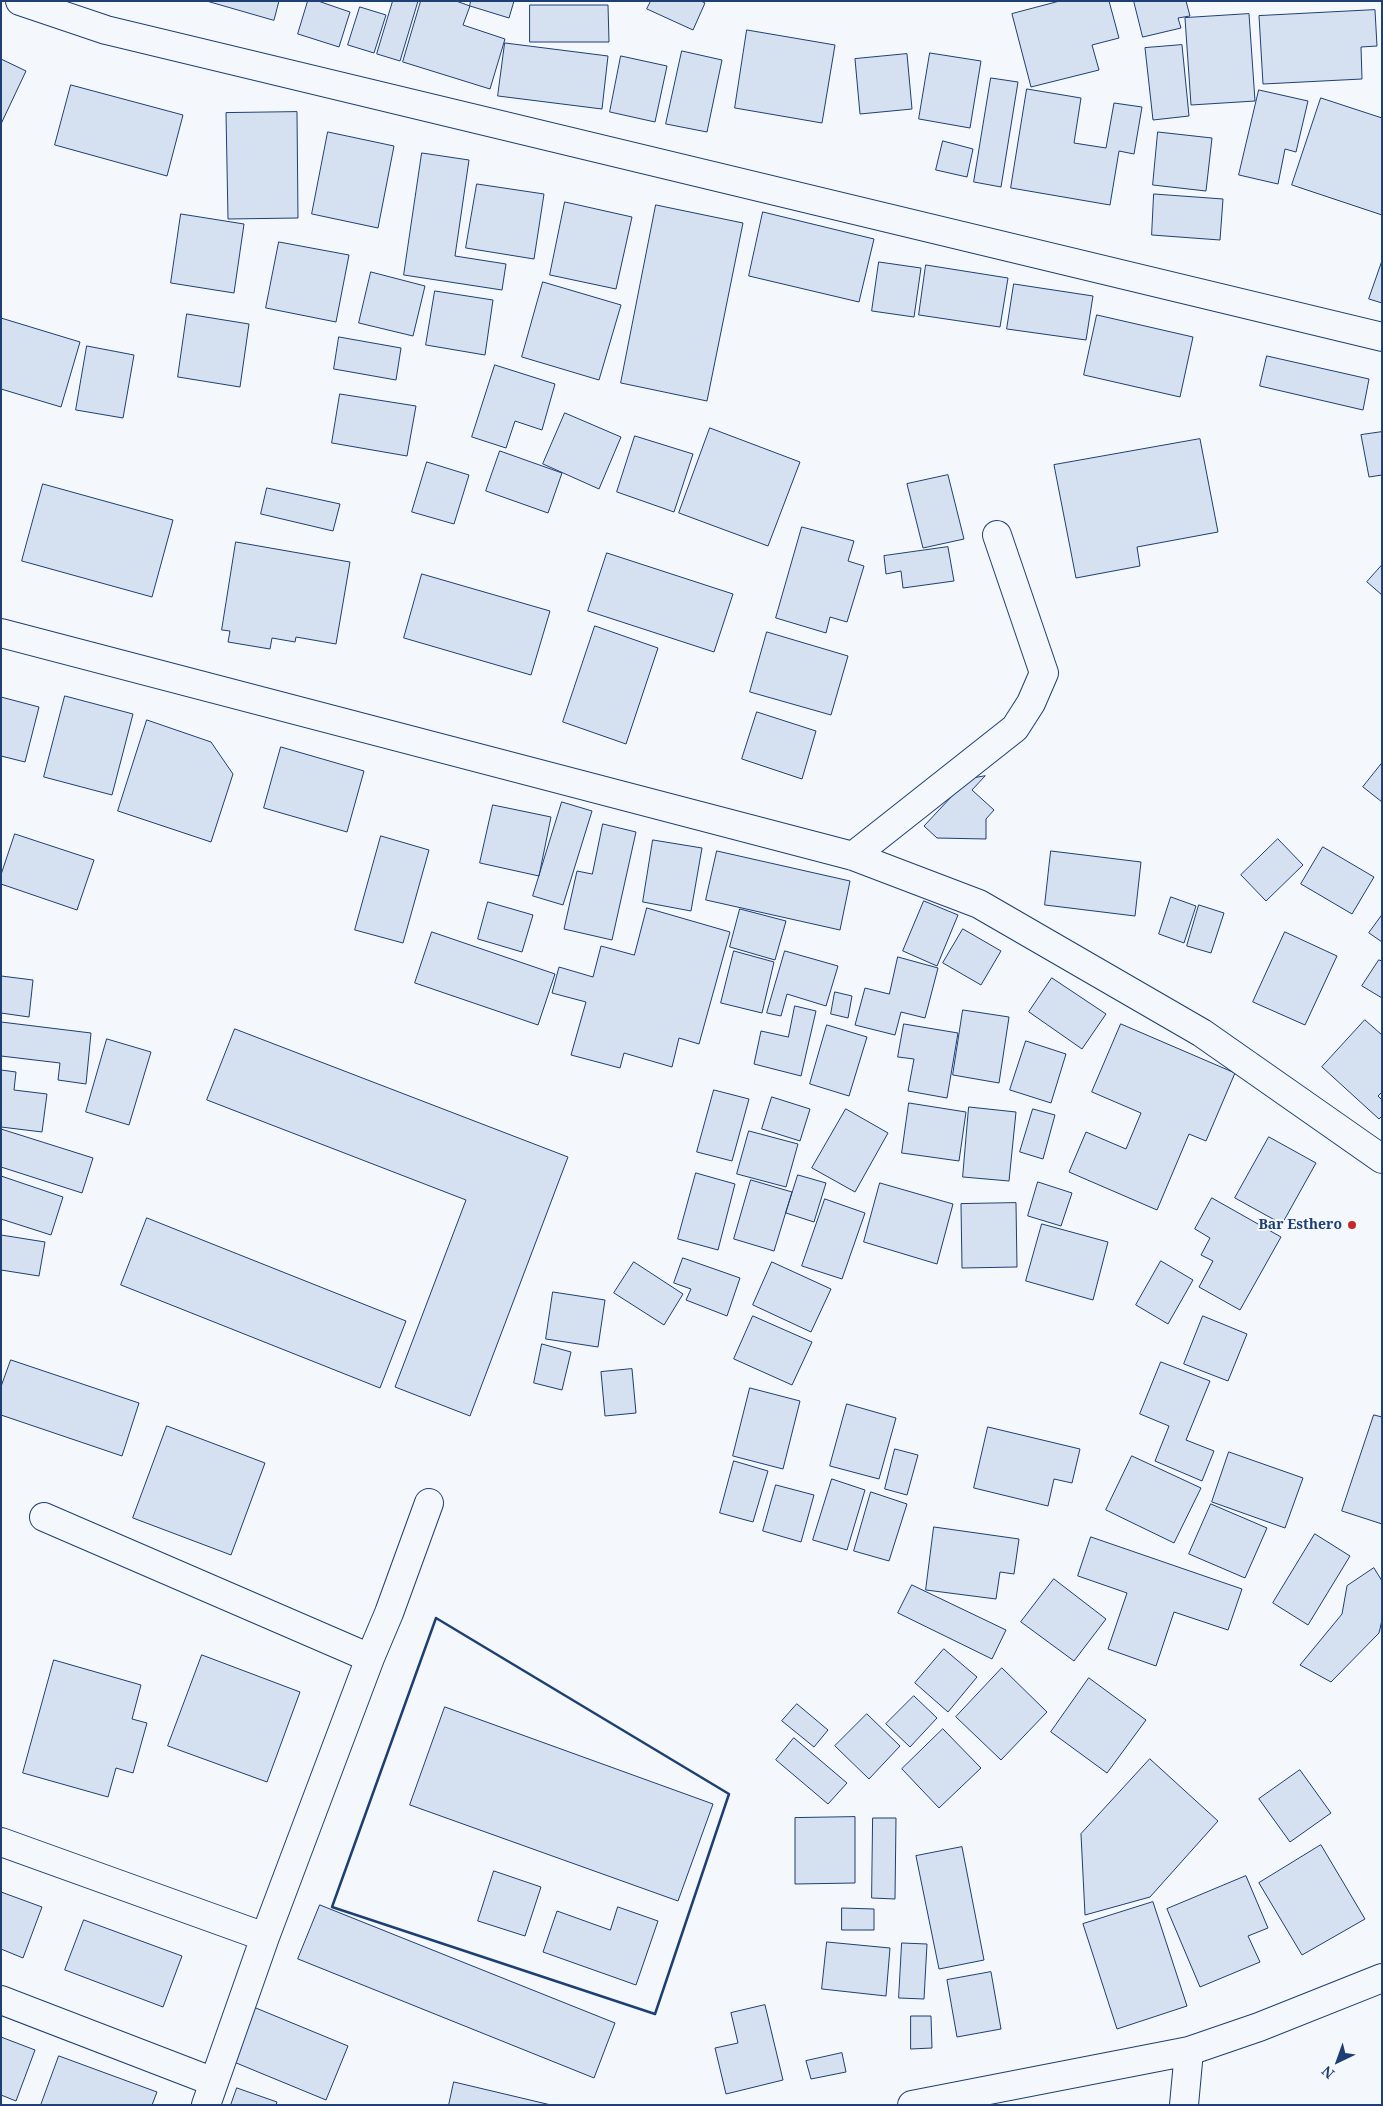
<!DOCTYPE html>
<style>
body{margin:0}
#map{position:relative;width:1383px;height:2106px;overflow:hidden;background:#f4f7fb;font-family:"Noto Serif",serif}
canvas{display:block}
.frame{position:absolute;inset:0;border:2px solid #1d3f73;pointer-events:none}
.north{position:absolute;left:1313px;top:2036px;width:50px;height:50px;-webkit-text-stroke:4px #f4f7fb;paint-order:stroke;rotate:222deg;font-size:14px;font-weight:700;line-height:20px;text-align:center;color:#1d3f73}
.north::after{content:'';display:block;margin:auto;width:18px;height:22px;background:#1d3f73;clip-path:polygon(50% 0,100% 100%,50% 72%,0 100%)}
</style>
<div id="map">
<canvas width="1383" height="2106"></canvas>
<div class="frame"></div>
<div class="north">N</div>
</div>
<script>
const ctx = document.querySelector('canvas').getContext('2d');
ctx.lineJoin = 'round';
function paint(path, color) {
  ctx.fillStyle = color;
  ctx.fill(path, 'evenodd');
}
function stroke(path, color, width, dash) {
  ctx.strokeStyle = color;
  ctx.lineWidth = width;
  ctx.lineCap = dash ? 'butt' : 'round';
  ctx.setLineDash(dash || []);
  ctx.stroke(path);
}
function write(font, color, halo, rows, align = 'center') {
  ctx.font = font + ' "Noto Serif",serif';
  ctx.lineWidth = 4;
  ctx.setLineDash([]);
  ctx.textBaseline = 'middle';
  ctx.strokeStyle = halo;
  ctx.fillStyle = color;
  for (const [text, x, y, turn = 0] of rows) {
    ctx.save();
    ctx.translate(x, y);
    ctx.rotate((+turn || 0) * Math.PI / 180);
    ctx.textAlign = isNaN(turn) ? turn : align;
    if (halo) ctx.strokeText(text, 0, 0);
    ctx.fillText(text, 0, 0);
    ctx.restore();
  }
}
const building = new Path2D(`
 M207 1H279L274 20Z
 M308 1H318L350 12 339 47 298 34Z
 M393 1H418L400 61 377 54Z
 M421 1H456L470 6 463 25 505 39 490 89 403 62Z
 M471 1H514L509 18 470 6Z
 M651 1H701L705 3 693 30 647 9Z
 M1060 1H1109L1119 38 1092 45 1099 70 1031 87 1012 14Z
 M1134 1H1186L1190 16 1178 18 1181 28 1143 37Z
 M530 5H608L609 42H530Z
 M360 7 386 15 374 53 348 45Z
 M1375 10 1377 46 1361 47 1362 79 1263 84 1259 16Z
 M1249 14 1255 101 1191 105 1185 18Z
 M747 30 835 45 822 123 735 108Z
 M505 43 608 56 602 109 498 96Z
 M1182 45 1189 116 1153 120 1145 48Z
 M682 51 722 60 707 132 666 124Z
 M930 53 981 61 970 128 919 119Z
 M907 54 912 109 860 114 855 59Z
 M621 56 667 66 655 122 610 112Z
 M1 59 26 71 1 124Z
 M991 78 1018 82 1001 187 974 182Z
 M71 85 183 115 167 176 55 145Z
 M1027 89 1081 98 1074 143 1106 148 1114 103 1142 107 1134 154 1119 151 1110 205 1011 188Z
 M1259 90 1308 101 1296 152 1285 149 1278 184 1239 175Z
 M1321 98 1382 118V215L1292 185Z
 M297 112 298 218 228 219 226 113Z
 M328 132 394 146 378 228 312 214Z
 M1158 132 1212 138 1206 191 1153 185Z
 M943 141 973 149 967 177 936 170Z
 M422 153 469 160 455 256 506 264 502 290 404 275Z
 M477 184 544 194 534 259 466 248Z
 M1154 194 1223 199 1220 240 1152 235Z
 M565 202 632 217 616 289 550 275Z
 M656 205 743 223 707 401 621 383Z
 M763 212 874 239 859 302 749 276Z
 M181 214 244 224 234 293 171 283Z
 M279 242 349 255 336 322 266 308Z
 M1382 261V303L1369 299Z
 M879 262 921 268 914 317 872 311Z
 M926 265 1008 278 1000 327 919 315Z
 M371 272 425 286 413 336 359 323Z
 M543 282 621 305 599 380 522 357Z
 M1014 284 1093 296 1086 340 1007 329Z
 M435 291 493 300 485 355 426 345Z
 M187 314 249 324 240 387 178 377Z
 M1097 315 1193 337 1180 397 1084 375Z
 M1 318 80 342 61 407 1 389Z
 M339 337 401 348 396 380 334 369Z
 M87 346 134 355 123 418 76 410Z
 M1267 356 1369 379 1363 410 1260 386Z
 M495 365 555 384 542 430 515 421 506 448 472 437Z
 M340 394 416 406 407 456 332 443Z
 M565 413 621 437 599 489 543 464Z
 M710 428 800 462 768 546 679 513Z
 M1382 432V475L1369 477 1361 435Z
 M635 436 693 454 674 512 617 492Z
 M1200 439 1218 532 1137 547 1140 566 1076 578 1054 465Z
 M500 451 562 473 548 513 486 491Z
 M427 462 469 475 454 524 412 512Z
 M948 475 964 539 923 548 907 484Z
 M43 484 173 520 152 597 22 561Z
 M267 488 340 504 333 531 261 514Z
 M802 527 854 541 848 561 864 566 847 622 830 617 826 633 776 618Z
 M236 542 350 562 336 644 296 637 295 642 272 638 270 649 228 642 230 631 222 630Z
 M948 547 954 581 903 588 901 571 886 574 884 556Z
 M607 553 733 594 714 652 588 611Z
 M1382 565V595L1367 582Z
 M422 574 550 611 531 675 404 638Z
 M595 626 658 648 626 744 563 722Z
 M767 632 848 656 831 715 750 692Z
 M65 696 133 714 112 795 44 777Z
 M1 697 39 707 25 762 1 756Z
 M757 712 816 731 802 779 742 759Z
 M147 720 211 742 233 774 211 842 118 811Z
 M281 747 364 771 347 832 264 808Z
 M1382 763V802L1363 787Z
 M985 776 972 790 994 810 986 819V839L937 838 924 826 968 779Z
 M562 802 592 811 563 905 533 896Z
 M493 805 551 817 539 876 480 863Z
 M603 824 636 832 612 940 564 929 577 871 592 874Z
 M15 834 94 860 77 910 1 884V875Z
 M381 836 429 850 403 943 355 930Z
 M1278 839 1303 865 1266 901 1241 875Z
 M653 840 702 848 691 911 643 902Z
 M1323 847 1374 877 1352 914 1301 884Z
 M717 851 850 881 840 930 706 900Z
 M1051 851 1141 862 1135 916 1045 905Z
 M1171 897 1196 906 1184 943 1159 934Z
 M924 901 958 915 937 966 903 951Z
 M488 902 533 915 522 952 478 939Z
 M1199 905 1224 913 1211 953 1187 946Z
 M647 908 730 932 699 1044 679 1038 672 1067 624 1053 620 1068 571 1055 586 1002 552 993 559 967 593 977 601 946 634 955Z
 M740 909 786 921 775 960 730 947Z
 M1382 915V942L1369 933Z
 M963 929 1001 951 981 985 943 963Z
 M432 932 555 974 538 1025 415 983Z
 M1285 932 1337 956 1305 1025 1253 1002Z
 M734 951 774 962 762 1013 721 1003Z
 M785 951 838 966 826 1006 787 994 781 1016 767 1013Z
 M898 957 938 968 925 1018 901 1012 895 1035 855 1025 865 988 889 994Z
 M1379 960 1382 961V998L1362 986Z
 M1 976 33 980 29 1017 1 1013Z
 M1052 978 1106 1014 1082 1049 1029 1012Z
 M835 992 852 996 848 1018 831 1014Z
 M795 1006 816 1011 801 1076 754 1064 761 1031 788 1037Z
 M963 1010 1009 1017 999 1083 953 1075Z
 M1365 1020 1382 1035V1092L1378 1096 1382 1100V1116L1379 1119 1322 1067Z
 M1 1022 91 1033 86 1084 58 1080 60 1063 1 1056Z
 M904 1024 958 1033 947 1098 908 1091 914 1059 898 1057Z
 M1121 1024 1235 1073 1206 1141 1189 1134 1157 1210 1069 1172 1086 1132 1126 1149 1141 1113 1092 1092Z
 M827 1025 867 1037 849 1096 810 1084Z
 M235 1029 568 1157 470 1416 395 1387 466 1200 207 1100Z
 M107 1039 151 1052 129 1125 86 1112Z
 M1026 1041 1066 1054 1051 1103 1010 1090Z
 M1 1070 16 1072 14 1090 47 1094 42 1132 1 1127Z
 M714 1090 749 1099 732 1161 697 1152Z
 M772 1097 810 1109 800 1141 762 1129Z
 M909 1103 966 1112 959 1161 902 1153Z
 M969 1107 1016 1112 1009 1181 963 1177Z
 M846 1109 888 1133 855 1192 812 1168Z
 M1033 1109 1055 1115 1043 1159 1020 1152Z
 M1 1129 93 1158 82 1193 1 1167Z
 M749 1131 798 1144 786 1187 737 1174Z
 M1269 1137 1316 1163 1282 1224 1235 1198Z
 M696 1173 735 1184 718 1250 678 1239Z
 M798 1175 826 1183 814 1222 786 1213Z
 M1 1176 63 1197 51 1235 1 1219Z
 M751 1180 792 1192 774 1251 734 1239Z
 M1038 1182 1072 1193 1061 1226 1028 1216Z
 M880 1183 953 1204 937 1264 864 1242Z
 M1212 1198 1281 1237 1240 1310 1199 1287 1213 1261 1201 1255 1210 1238 1195 1229Z
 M825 1199 865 1213 842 1279 802 1266Z
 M1016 1203 1017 1267 962 1268 961 1204Z
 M147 1218 406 1321 380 1388 121 1285Z
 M1042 1224 1108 1242 1093 1300 1026 1281Z
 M1 1235 45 1242 39 1276 1 1270Z
 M683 1258 740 1278 727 1316 686 1300 691 1289 674 1283Z
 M1161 1261 1193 1280 1168 1324 1136 1305Z
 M634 1262 683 1294 664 1325 614 1293Z
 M772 1262 831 1289 811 1332 753 1305Z
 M553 1292 605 1300 598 1347 546 1339Z
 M753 1316 812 1342 792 1385 734 1359Z
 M1203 1316 1247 1334 1228 1381 1184 1364Z
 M542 1344 571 1352 562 1390 534 1383Z
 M11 1360 139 1403 122 1456 1 1415V1387Z
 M1161 1362 1210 1381 1186 1440 1214 1451 1202 1481 1155 1461 1169 1426 1140 1414Z
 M632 1369 636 1413 605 1416 601 1372Z
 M750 1388 800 1401 783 1469 733 1456Z
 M847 1404 896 1418 879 1479 830 1466Z
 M1374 1415 1382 1417V1524L1342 1511Z
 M167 1426 265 1463 231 1555 133 1518Z
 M988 1427 1080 1449 1072 1483 1054 1479 1048 1506 974 1488Z
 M895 1449 918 1455 907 1495 885 1489Z
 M1229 1452 1303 1478 1285 1528 1212 1502Z
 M1132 1456 1201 1488 1174 1543 1106 1510Z
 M734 1461 768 1471 753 1522 720 1513Z
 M832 1479 865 1490 847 1550 813 1540Z
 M776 1485 814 1495 801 1542 763 1531Z
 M871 1492 907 1504 889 1561 854 1551Z
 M1211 1504 1267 1528 1245 1578 1189 1554Z
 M934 1527 1019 1539 1014 1574 1000 1572 996 1599 926 1590Z
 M1315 1534 1350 1556 1308 1625 1273 1603Z
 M1091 1537 1242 1589 1228 1630 1174 1612 1156 1666 1108 1649 1127 1593 1078 1576Z
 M1374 1568 1382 1581V1620L1379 1633 1331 1682 1300 1665 1342 1614 1347 1586Z
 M1054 1579 1106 1619 1074 1661 1021 1622Z
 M912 1585 1006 1630 992 1659 898 1613Z
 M944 1649 977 1677 948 1712 915 1683Z
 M202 1655 300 1692 267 1782 168 1746Z
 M54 1660 141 1685 132 1719 147 1723 133 1773 116 1768 108 1797 23 1773Z
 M1002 1668 1047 1712 1001 1760 956 1717Z
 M1089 1678 1146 1720 1107 1773 1051 1732Z
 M914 1696 937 1718 910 1747 886 1724Z
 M797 1704 828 1730 814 1747 782 1721Z
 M445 1707 713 1804 678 1901 410 1805Z
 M867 1714 900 1746 869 1779 835 1746Z
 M943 1729 981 1768 939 1808 902 1769Z
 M794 1738 847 1783 828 1804 776 1760Z
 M1150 1759 1218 1821 1150 1897 1085 1915 1081 1834Z
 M1300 1770 1331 1813 1290 1842 1259 1799Z
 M855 1817V1883L795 1884V1818Z
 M873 1818H896L895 1899 872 1898Z
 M1321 1845 1365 1919 1302 1955 1259 1883Z
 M962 1847 984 1960 939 1969 916 1856Z
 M494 1871 541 1887 525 1936 478 1921Z
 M1246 1876 1268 1928 1248 1936 1260 1962 1200 1987 1167 1909Z
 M1 1892 42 1907 23 1958 1 1949Z
 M1153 1902 1187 2006 1117 2029 1083 1924Z
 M320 1905 615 2023 594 2078 298 1959Z
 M618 1907 658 1921 636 1985 543 1952 557 1911 610 1930Z
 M842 1908 874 1909V1930H842Z
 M84 1920 182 1956 163 2007 65 1970Z
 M827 1942 890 1948 886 1996 822 1989Z
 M902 1943 927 1944 924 1999 899 1998Z
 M991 1972 1001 2029 957 2037 947 1980Z
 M765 2005 783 2080 726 2094 715 2048 738 2043 731 2013Z
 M251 2006 348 2046 326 2100 229 2060Z
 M911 2016H931L932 2048 911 2049Z
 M1 2037 35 2050 16 2101 1 2095Z
 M842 2053 846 2072 811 2079 806 2061Z
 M59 2056 157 2092 152 2105H41Z
 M454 2082 551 2105H449Z
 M237 2088 277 2102 276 2105H231Z`);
paint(building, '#d5e0f0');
stroke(building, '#1d3f73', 1);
const minor = new Path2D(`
 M1 633 853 856 979 904 1202 1033 1382 1159
 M853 856 1015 728 1031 703 1044 673 997 535
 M44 1517 370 1658
 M1 1842 265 1937
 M1 2000 214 2082
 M206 2105 265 1937 370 1658 389 1613 429 1503
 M912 2105 1189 2051 1259 2027 1382 1978
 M1184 2105 1189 2051`);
const major = new Path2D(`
 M20 1 106 30 1382 337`);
stroke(minor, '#1d3f73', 30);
stroke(major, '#1d3f73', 30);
stroke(minor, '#f4f7fb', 28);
stroke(major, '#f4f7fb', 28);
stroke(new Path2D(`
 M436 1618 729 1794 655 2014 332 1907Z`), '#1d3f73', 2.5);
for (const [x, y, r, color] of [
 [1352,1225,5,"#c62828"]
]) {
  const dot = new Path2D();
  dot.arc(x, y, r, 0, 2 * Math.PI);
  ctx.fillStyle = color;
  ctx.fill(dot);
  stroke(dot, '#f4f7fb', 2);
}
write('bold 14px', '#1d3f73', '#f4f7fb', [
 ["Bar Esthero",1342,1225]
], 'right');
</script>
